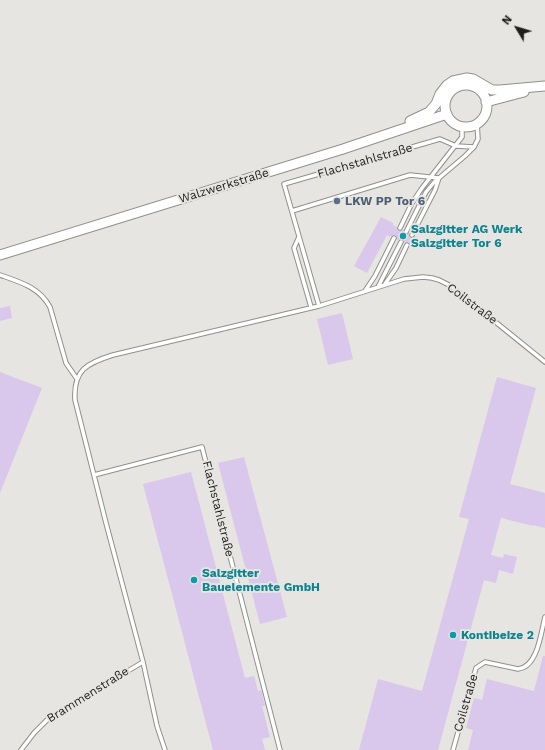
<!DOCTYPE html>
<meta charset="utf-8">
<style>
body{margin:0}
#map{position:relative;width:545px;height:750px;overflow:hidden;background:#e6e5e1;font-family:"Work Sans",sans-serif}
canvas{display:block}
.north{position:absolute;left:497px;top:8px;width:40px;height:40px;-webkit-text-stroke:3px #e6e5e1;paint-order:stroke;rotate:308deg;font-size:11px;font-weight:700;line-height:16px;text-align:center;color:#1e1d1c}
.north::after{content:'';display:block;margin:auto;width:14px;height:18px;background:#1e1d1c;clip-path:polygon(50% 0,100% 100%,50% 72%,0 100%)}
</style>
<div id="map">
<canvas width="545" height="750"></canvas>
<div class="north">N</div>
</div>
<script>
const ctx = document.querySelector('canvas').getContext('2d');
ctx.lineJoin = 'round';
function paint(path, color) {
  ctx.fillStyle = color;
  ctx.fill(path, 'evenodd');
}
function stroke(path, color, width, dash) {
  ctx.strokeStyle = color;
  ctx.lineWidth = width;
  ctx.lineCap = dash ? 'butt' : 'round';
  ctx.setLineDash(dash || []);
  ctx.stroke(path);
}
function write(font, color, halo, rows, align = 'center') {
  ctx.font = font + ' "Work Sans",sans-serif';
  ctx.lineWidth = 4;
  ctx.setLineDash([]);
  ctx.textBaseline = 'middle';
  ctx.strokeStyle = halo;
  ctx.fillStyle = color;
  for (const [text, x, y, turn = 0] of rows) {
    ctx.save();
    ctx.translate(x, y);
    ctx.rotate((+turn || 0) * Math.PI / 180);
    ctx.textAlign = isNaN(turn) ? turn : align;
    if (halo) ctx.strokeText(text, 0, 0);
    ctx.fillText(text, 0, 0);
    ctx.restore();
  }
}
paint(new Path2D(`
 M381 217 393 223V225L397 227 398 231 403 230 404 235H407L409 233V236L411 238 415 236 418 238 413 248 410 246 409 242 404 243 403 239 397 240 396 235H393L391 237 387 235 367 273 354 266Z
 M10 306 12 318 0 321V308Z
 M342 313 353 359 328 365 317 319Z
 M0 372 42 388 0 493Z
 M497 377 536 388 510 484 545 493V528L533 525V526L501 518 491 555 503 558 504 554 517 557 513 574 499 570 496 583 484 580 438 750H359L378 679 422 691 469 519 459 517Z
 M244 457 287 617 260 624 218 463Z
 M191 472 245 678 254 676 258 691 261 690 265 706H262L270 737 262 739 265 750H213L143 484Z
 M543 656H545V750H468L473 730 466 728 474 698 482 700 487 679 534 691Z`), '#d9c7ec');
const service = new Path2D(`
 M292 211 410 175 439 178
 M400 228 412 203 422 188 462 137V127
 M406 232 426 192 436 180
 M412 235 435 190 439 178 465 156 474 147 478 139 477 123
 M299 237 294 248 311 307
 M0 275C20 282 39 287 50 307L66 363 77 379
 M385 284 396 268 407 245
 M378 287 401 242
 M365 291 375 276 394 238
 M319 306 284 184 440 139 456 146 474 147
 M94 475 202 447 280 750
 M21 750 34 733 49 718 143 662
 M165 750 157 726 143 662 106 523 75 400C73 370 87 363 113 355L319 306 404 279 423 277 432 278 439 280 451 286 545 362
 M453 750 476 668 485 662 518 669C538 667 541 632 545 617`);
const tertiary = new Path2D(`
 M445 106a21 21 0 1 1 42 0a21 21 0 1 1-42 0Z
 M486 102 524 92
 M410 121 429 112 436 104 440 94 447 85 453 81 467 78 473 79 492 90H500L545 86
 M0 255 343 149 447 114`);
stroke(service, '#90908c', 5.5);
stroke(tertiary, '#90908c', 11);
stroke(service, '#fff', 3.5);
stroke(tertiary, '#fff', 9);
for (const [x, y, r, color] of [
 [337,201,4,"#5c6f8a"],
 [403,236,4,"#0f9aa8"],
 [194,580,4,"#0f9aa8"],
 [453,635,4,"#0f9aa8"]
]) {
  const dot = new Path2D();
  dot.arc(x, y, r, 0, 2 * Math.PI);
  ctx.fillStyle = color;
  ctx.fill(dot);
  stroke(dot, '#e6e5e1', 1.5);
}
write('12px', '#1e1d1c', '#e6e5e1', [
 ["Flachstahlstraße",365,161,-16],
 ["Walzwerkstraße",224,186,-17],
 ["Coilstraße",472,304,37],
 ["Flachstahlstraße",218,509,76],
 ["Brammenstraße",88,695,-32],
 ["Coilstraße",466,703,-74]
]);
write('bold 12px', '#4e5e75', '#e6e5e1', [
 ["LKW PP Tor 6",345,201]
], 'left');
write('bold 12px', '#0d838f', '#e6e5e1', [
 ["Salzgitter AG Werk",411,229],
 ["Salzgitter Tor 6",411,243],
 ["Salzgitter",202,573],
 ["Bauelemente GmbH",202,587],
 ["Kontibeize 2",461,635]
], 'left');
</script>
